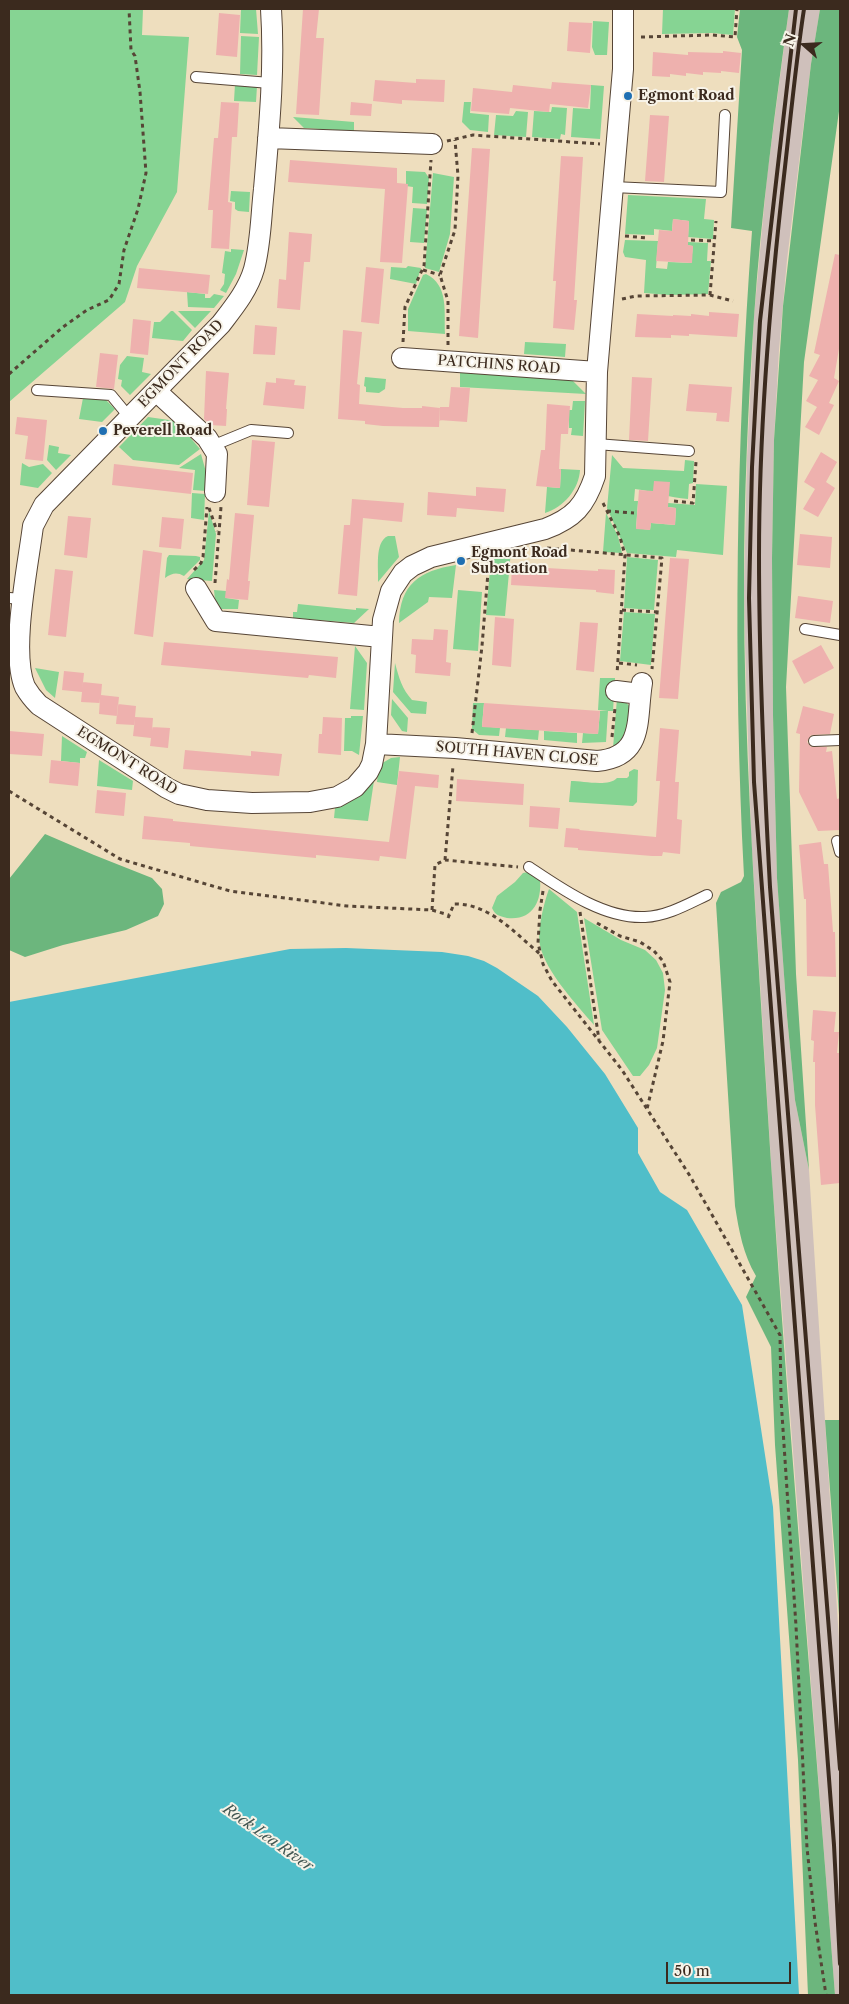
<!DOCTYPE html>
<style>
body{margin:0}
#map{position:relative;width:849px;height:2004px;overflow:hidden;background:#eedebe;font-family:"Libre Caslon Text",serif}
canvas{display:block}
.frame{position:absolute;inset:0;border:10px solid #3b2a1e;pointer-events:none}
.north{position:absolute;left:779px;top:20px;width:50px;height:50px;-webkit-text-stroke:4px #f7f3e8;paint-order:stroke;rotate:289deg;font-size:14px;font-weight:700;line-height:20px;text-align:center;color:#3b2a1e}
.north::after{content:'';display:block;margin:auto;width:18px;height:22px;background:#3b2a1e;clip-path:polygon(50% 0,100% 100%,50% 72%,0 100%)}
.scale{position:absolute;left:666px;top:1962px;width:125px;height:22px;box-sizing:border-box;border:2px solid #3b2a1e;border-top:0;padding-left:6px;font-size:15px;line-height:18px;white-space:nowrap;color:#3b2a1e;-webkit-text-stroke:4px #f7f3e8;paint-order:stroke}
</style>
<div id="map">
<canvas width="849" height="2004"></canvas>
<div class="frame"></div>
<div class="north">N</div>
<div class="scale">50 m</div>
</div>
<script>
const ctx = document.querySelector('canvas').getContext('2d');
ctx.lineJoin = 'round';
function paint(path, color) {
  ctx.fillStyle = color;
  ctx.fill(path, 'evenodd');
}
function stroke(path, color, width, dash) {
  ctx.strokeStyle = color;
  ctx.lineWidth = width;
  ctx.lineCap = dash ? 'butt' : 'round';
  ctx.setLineDash(dash || []);
  ctx.stroke(path);
}
function write(font, color, halo, rows, align = 'center') {
  ctx.font = font + ' "Libre Caslon Text",serif';
  ctx.lineWidth = 4;
  ctx.setLineDash([]);
  ctx.textBaseline = 'middle';
  ctx.strokeStyle = halo;
  ctx.fillStyle = color;
  for (const [text, x, y, turn = 0] of rows) {
    ctx.save();
    ctx.translate(x, y);
    ctx.rotate((+turn || 0) * Math.PI / 180);
    ctx.textAlign = isNaN(turn) ? turn : align;
    if (halo) ctx.strokeText(text, 0, 0);
    ctx.fillText(text, 0, 0);
    ctx.restore();
  }
}
paint(new Path2D(`
 M789 9H820L811 64 787 260 779 350 774 440 772 558 773 715 777 877 787 1016 795 1100 809 1170 840 1656V1995H835L772 1179 751 834 745 645 744 587 747 458 754 316 767 176Z`), '#cfc0bb');
paint(new Path2D(`
 M9 9H143L142 35 189 37 177 192 137 266 125 302 9 402Z
 M241 9H256L258 34 240 33Z
 M663 9H735L733 35 712 33 662 34Z
 M593 21 609 22 607 55H595L592 47Z
 M241 36 259 37 257 75 240 74Z
 M235 84 257 86 256 102 234 101Z
 M591 85 604 86 600 139 571 137 573 108 590 109Z
 M464 102H471L470 113 489 115 488 132 470 130 462 122Z
 M552 107 567 108 565 135 561 134 560 139 532 137 534 111 551 112Z
 M516 111 528 112 526 137 494 135 496 115 513 116Z
 M293 117 354 122V131L304 128Z
 M406 171 425 172 429 178 427 204 412 203 413 187 406 186Z
 M433 173 454 177 450 234 439 272 425 268Z
 M231 191 250 192 249 212 238 211 235 209V202L230 201Z
 M628 195 706 199 704 219 714 220 713 239 688 237 689 221 673 219 672 231 654 229V235L625 234Z
 M413 208 427 209 424 243 410 242Z
 M625 240 658 241 656 268 667 269 668 262 691 263 693 246 687 245 688 242 708 243 707 261H711L708 294 669 295 644 293 646 260 625 257 623 252Z
 M231 249 244 250 236 274 226 293 220 290 224 284 225 274 222 273 225 251 231 252Z
 M408 266 421 268 416 284 390 279 391 267 406 268Z
 M426 274C449 285 444 312 445 334L408 331V309L423 275Z
 M187 292 205 294V298H210L214 294 224 296 214 308 188 307Z
 M171 311H173L192 330 183 341 152 338 154 322H160Z
 M178 311H211L195 328Z
 M525 342 566 344 565 357 524 354Z
 M127 356 144 358 142 372 151 374 130 395 121 386 122 380 118 379 120 365Z
 M460 372 571 379 586 394 460 387Z
 M365 377 386 379 385 389 379 393 366 392V387L364 386Z
 M83 398 105 399 115 409 102 422 79 419Z
 M573 401H585L583 436 571 435 572 428H569V410H572Z
 M148 417 176 421 200 449 179 465 133 460 119 447Z
 M49 445 59 447 58 453 71 455 56 470 47 460Z
 M201 454 206 472V491L193 490 195 470 179 468Z
 M612 455 623 468 684 471 685 460 694 461 693 483 689 484 688 499C669 498 654 491 635 489L634 501H638L636 528 650 530 651 523 675 525 676 508 668 507V503L695 505 696 484 727 486 723 555 677 550 676 557 627 553 607 508Z
 M22 463 29 467 43 464 52 473 38 488 20 485Z
 M561 469 580 470C579 489 564 507 545 513L547 487 560 488Z
 M192 493 205 494 204 520 191 518Z
 M209 511 216 534 212 581 187 579 204 560Z
 M606 513 618 536 622 553 603 552Z
 M388 536H395L399 557 378 582C379 570 374 542 388 536Z
 M511 551 505 616 486 615 491 558Z
 M169 555 196 556 200 557V560L184 576C177 572 172 573 165 578L167 558Z
 M627 557 658 560 654 610 624 608Z
 M456 565 452 598 429 597 428 602 399 623C400 584 419 571 456 565Z
 M214 590 226 591V598L239 600 238 609H221L215 600Z
 M458 590 482 592 478 651 453 649Z
 M298 604 356 610V608L369 609 354 623 293 618V612H297Z
 M624 612 655 614 651 665 620 661Z
 M355 646 367 663 364 710 350 709Z
 M395 663C399 678 402 689 412 700L427 702 426 714 411 713 393 692Z
 M35 668 59 672 55 698 46 690Z
 M600 678H615L613 711H608L606 742 582 743 583 733 598 734 600 711H608L598 710Z
 M617 698 625 701 630 707C629 724 628 737 613 748Z
 M392 699 408 718 407 732 402 731 391 715Z
 M473 703H484L482 726 500 728 499 736 479 735 472 729Z
 M351 716H363L359 755 352 751H344L345 718H351Z
 M506 728 539 730 538 740 505 737Z
 M544 731 577 733V743L544 740Z
 M62 736 87 752 85 758H80V763L61 761Z
 M400 757 397 785 377 782 379 765 391 758Z
 M99 760 133 781 132 790 97 786Z
 M634 769 638 770 637 802 633 806 569 802 571 781C583 781 609 787 617 778H627L629 776V772Z
 M375 774 368 821 334 818 335 808C354 804 364 788 375 774Z
 M528 872 533 873 540 880C542 902 532 921 507 918 499 916 495 915 492 908L497 896 515 882 523 873Z
 M549 889 577 912 594 1025C577 1005 545 971 540 945 537 930 544 903 549 889Z
 M584 918 621 940 645 950 656 960 663 973 665 990 657 1048 649 1065 640 1076H633L602 1030Z`), '#86d493');
paint(new Path2D(`
 M740 9H789C775 111 761 214 754 317 748 407 744 497 744 587 744 737 754 887 763 1037 782 1357 811 1676 835 1995H808L798 1760 775 1445 771 1347 746 1297 756 1276C743 1254 739 1231 735 1206L716 903 721 892 741 882 744 876C733 662 736 445 752 231L731 228 742 50 737 37Z
 M820 9H840V104L804 362 786 687 796 974 809 1170 795 1100 787 1016 777 878 773 715 772 558 774 440 783 306 811 64Z
 M45 834 94 855 152 878 162 889 164 904 158 916 126 930 63 945 25 957 9 950V879Z
 M825 1420H840V1629Z`), '#6cb67d');
paint(new Path2D(`
 M346 948 442 952 468 956 484 961 497 968 538 996 567 1027 605 1074 638 1128V1153L660 1192 687 1210 742 1305 773 1507 799 1995H9V1002L290 949Z`), '#50bec9');
paint(new Path2D(`
 M303 9H319L316 38H324L319 115 296 114Z
 M219 13 240 15 237 57 216 55Z
 M569 22 592 23 590 53 567 51Z
 M723 51 741 53 739 73 721 71V73L703 72V75L686 73V76L670 74V77L652 76 653 52 688 55V52L723 53Z
 M416 79 445 80 444 102 402 100V104L373 101 375 80 416 83Z
 M552 82 591 85 588 108 550 104 549 112 510 108 509 114 471 111 473 88 512 92 513 85 551 89Z
 M221 102 239 103 237 137H232L228 202 232 203 229 249 211 248 213 210H208L214 138H218Z
 M351 102 372 104 371 116 350 115Z
 M650 115 669 116 664 182 645 181Z
 M472 148 490 149 478 338 459 336Z
 M561 156 583 157 574 300H577L574 330 553 328 556 281H553Z
 M290 160 397 168V183L408 184 402 263 380 262 385 189 288 182Z
 M673 219 689 221 688 245 693 246 692 263 656 261 659 230 672 231Z
 M289 232 312 234 310 262H304L300 310 277 308 279 279 286 280Z
 M835 254 840 255V343L834 378 839 381 829 403 834 405 819 435 805 427 817 407 806 401 818 380 809 376 820 355 814 353Z
 M366 267 384 269 379 324 361 322Z
 M139 268 210 275 208 294 137 288Z
 M709 312 739 314 737 337 689 334V336L671 335V338L635 337 637 314 673 316V315L691 316V314L709 316Z
 M133 319 151 321 148 355 130 353Z
 M255 325 277 327 275 355 253 354Z
 M343 330 362 332 357 384 360 385 359 404 403 408H422V406L440 408 439 427 383 426 365 424V421L338 419Z
 M100 353 118 355 114 389 96 387Z
 M206 371 229 373 226 409H227L226 426 210 425 204 419Z
 M632 377 652 378 648 441 629 440Z
 M276 378 295 380 294 385 306 386 304 409 263 405 266 382 276 383Z
 M689 384 732 387 729 422 716 421 717 413 686 411Z
 M451 387 470 388 467 422 439 420 440 407H449Z
 M547 404 570 406 568 434H561L559 469H561L560 488 536 486 541 450H545Z
 M17 417 47 420 43 461 25 459 28 436 15 434Z
 M252 440 275 442 269 507 247 505Z
 M821 452 837 462 826 482 835 488 818 517 803 509 815 489 804 482Z
 M114 464 193 473 191 494 112 485Z
 M654 481 670 482 668 507 676 508 675 525 651 523 650 530 636 529 639 490 653 491Z
 M476 487 506 489 504 512 457 508 456 517 427 515 428 492 476 496Z
 M352 499 404 503 402 522 363 518 357 596 338 594 344 525H350Z
 M235 513 254 515 248 581H250L248 600 225 598 227 579 229 580Z
 M68 516 91 518 87 558 64 555Z
 M162 517 184 519 181 549 159 547Z
 M800 534 832 537 830 568 797 565Z
 M143 550 162 553 153 637 134 634Z
 M670 558 689 559 678 699 659 698Z
 M512 566 598 571V569L615 570 614 594 596 592V590L511 585Z
 M55 569 73 571 66 637 48 635Z
 M798 596 833 601 830 623 795 618Z
 M495 617 514 619 511 667 492 665Z
 M580 622 598 623 594 672 576 670Z
 M434 629 448 630 446 662 451 663 450 676 415 673 416 655 411 654 412 639 433 640Z
 M164 642 338 657 336 678 309 675 308 678 161 665Z
 M821 645 834 668 804 684 792 661Z
 M64 671 84 673 82 692 62 690Z
 M83 682 102 684 101 695 119 697 117 716 99 714 100 698V703L81 702Z
 M484 703 600 711 598 734 482 727Z
 M118 704 136 706 135 717 153 718 152 731V727L170 728 168 748 150 746 151 738 133 736 135 718 134 725 116 724Z
 M803 706 834 714 830 734 811 735 807 742 811 747H827L826 752 832 751 837 799 840 798V830L818 831 799 792 800 734 796 733Z
 M323 717 342 718 341 755 318 753 319 734H322Z
 M660 728 679 730 675 782H679L677 819 682 820 680 854 663 852 662 856H652L578 850V848L564 847 566 828 580 829 579 830 656 837 660 781H656Z
 M9 731 44 734 42 756 9 754Z
 M185 750 251 756V751L282 754 279 776 183 769Z
 M51 760 80 763 78 786 49 783Z
 M399 771 439 775 438 788 415 786 406 859 380 856 379 861 316 855V858L190 846V843L142 839 144 816 173 819V821L389 842Z
 M457 779 524 784 523 805 456 801Z
 M97 790 126 793 124 816 95 813Z
 M530 806 560 808 558 829 529 827Z
 M821 842 824 864H828L833 932H835L836 977 807 976 806 899H804L799 845Z
 M813 1010 836 1012 834 1032H839L837 1053H840V1183L821 1185 815 1105V1062H813L814 1041 811 1040Z`), '#eeb1ae');
const service = new Path2D(`
 M196 77 270 83
 M613 187 721 192 725 115
 M37 390 111 395 130 418
 M596 444 689 451
 M212 446 251 430 288 433
 M9 598 24 599
 M805 629 840 635
 M814 741 840 740
 M837 841 840 852
 M529 867C562 889 604 919 645 917 667 916 688 904 707 895`);
const minor = new Path2D(`
 M271 9C275 68 269 130 264 189 261 215 261 243 254 269 248 290 234 307 221 324L44 505 33 526C28 566 10 652 25 687 29 694 34 700 39 705L167 788 179 794 207 800 252 803 310 802 337 797 355 787 368 772 372 764 376 744 383 620 391 591 403 573 412 566 431 557 545 529C574 518 585 506 595 476L597 372 623 69V9
 M268 138 432 144
 M402 358 597 372
 M156 391 207 438 217 454 215 492
 M196 588 216 621 381 637
 M616 691 640 694
 M376 744 455 748 597 761C645 757 636 719 642 683`);
stroke(service, '#564536', 12);
stroke(minor, '#564536', 22);
stroke(new Path2D(`
 M641 37 712 35 735 37 737 9
 M447 141 473 135 600 144
 M625 236 648 238
 M691 240 715 241
 M423 270 440 275
 M710 295 716 221
 M622 299 636 296 710 295 733 301
 M403 342 405 307 424 266 431 160
 M448 345V301L440 275 455 230 458 176 455 140
 M9 374 63 327 87 310 109 300 119 284 124 250 138 209 146 173 140 92 135 56 131 50 129 9
 M674 501 693 503 696 462
 M603 503 620 537 625 555 617 674
 M209 508 217 531
 M607 511 634 513
 M547 548 662 558 652 669
 M194 570 201 563 203 557 207 507
 M215 583 221 507
 M622 610 657 612
 M619 663 637 665
 M472 733 482 646 489 560
 M612 737 615 708
 M9 791 120 859 230 891 347 906 432 910 449 915
 M445 860 453 766
 M543 891 540 910 538 943 543 964 552 981 622 1070 690 1176 780 1335 781 1399 796 1626 807 1848 815 1922 826 1995
 M432 910 435 865 445 860 518 867
 M580 912 599 1040
 M448 918 454 904C489 903 515 933 540 954
 M597 923 620 936 640 942 654 951 663 961 670 982 663 1041 647 1109`), '#564536', 3, [4, 4]);
stroke(service, '#fff', 10);
stroke(minor, '#fff', 20);
stroke(new Path2D(`
 M796 9 760 321 752 467 749 598 754 782 834 1845 840 1964
 M804 9C796 61 791 114 785 167 770 296 759 425 759 556 759 666 764 777 770 887L840 1769`), '#3b2a1e', 4);
for (const [x, y, r, color] of [
 [628,96,5,"#1f6fb2"],
 [103,431,5,"#1f6fb2"],
 [461,561,5,"#1f6fb2"]
]) {
  const dot = new Path2D();
  dot.arc(x, y, r, 0, 2 * Math.PI);
  ctx.fillStyle = color;
  ctx.fill(dot);
  stroke(dot, '#f7f3e8', 2);
}
write('bold 14px', '#3b2a1e', '#f7f3e8', [
 ["Egmont Road",638,96],
 ["Peverell Road",113,431],
 ["Egmont Road",471,553],
 ["Substation",471,569]
], 'left');
write('14px', '#3b2a1e', '#f7f3e8', [
 ["EGMONT ROAD",181,364,-46],
 ["PATCHINS ROAD",499,365,4],
 ["SOUTH HAVEN CLOSE",517,754,5],
 ["EGMONT ROAD",127,761,32]
]);
write('italic 15px', '#415651', '#f7f3e8', [
 ["Rock Lea River",268,1838,35]
]);
</script>
